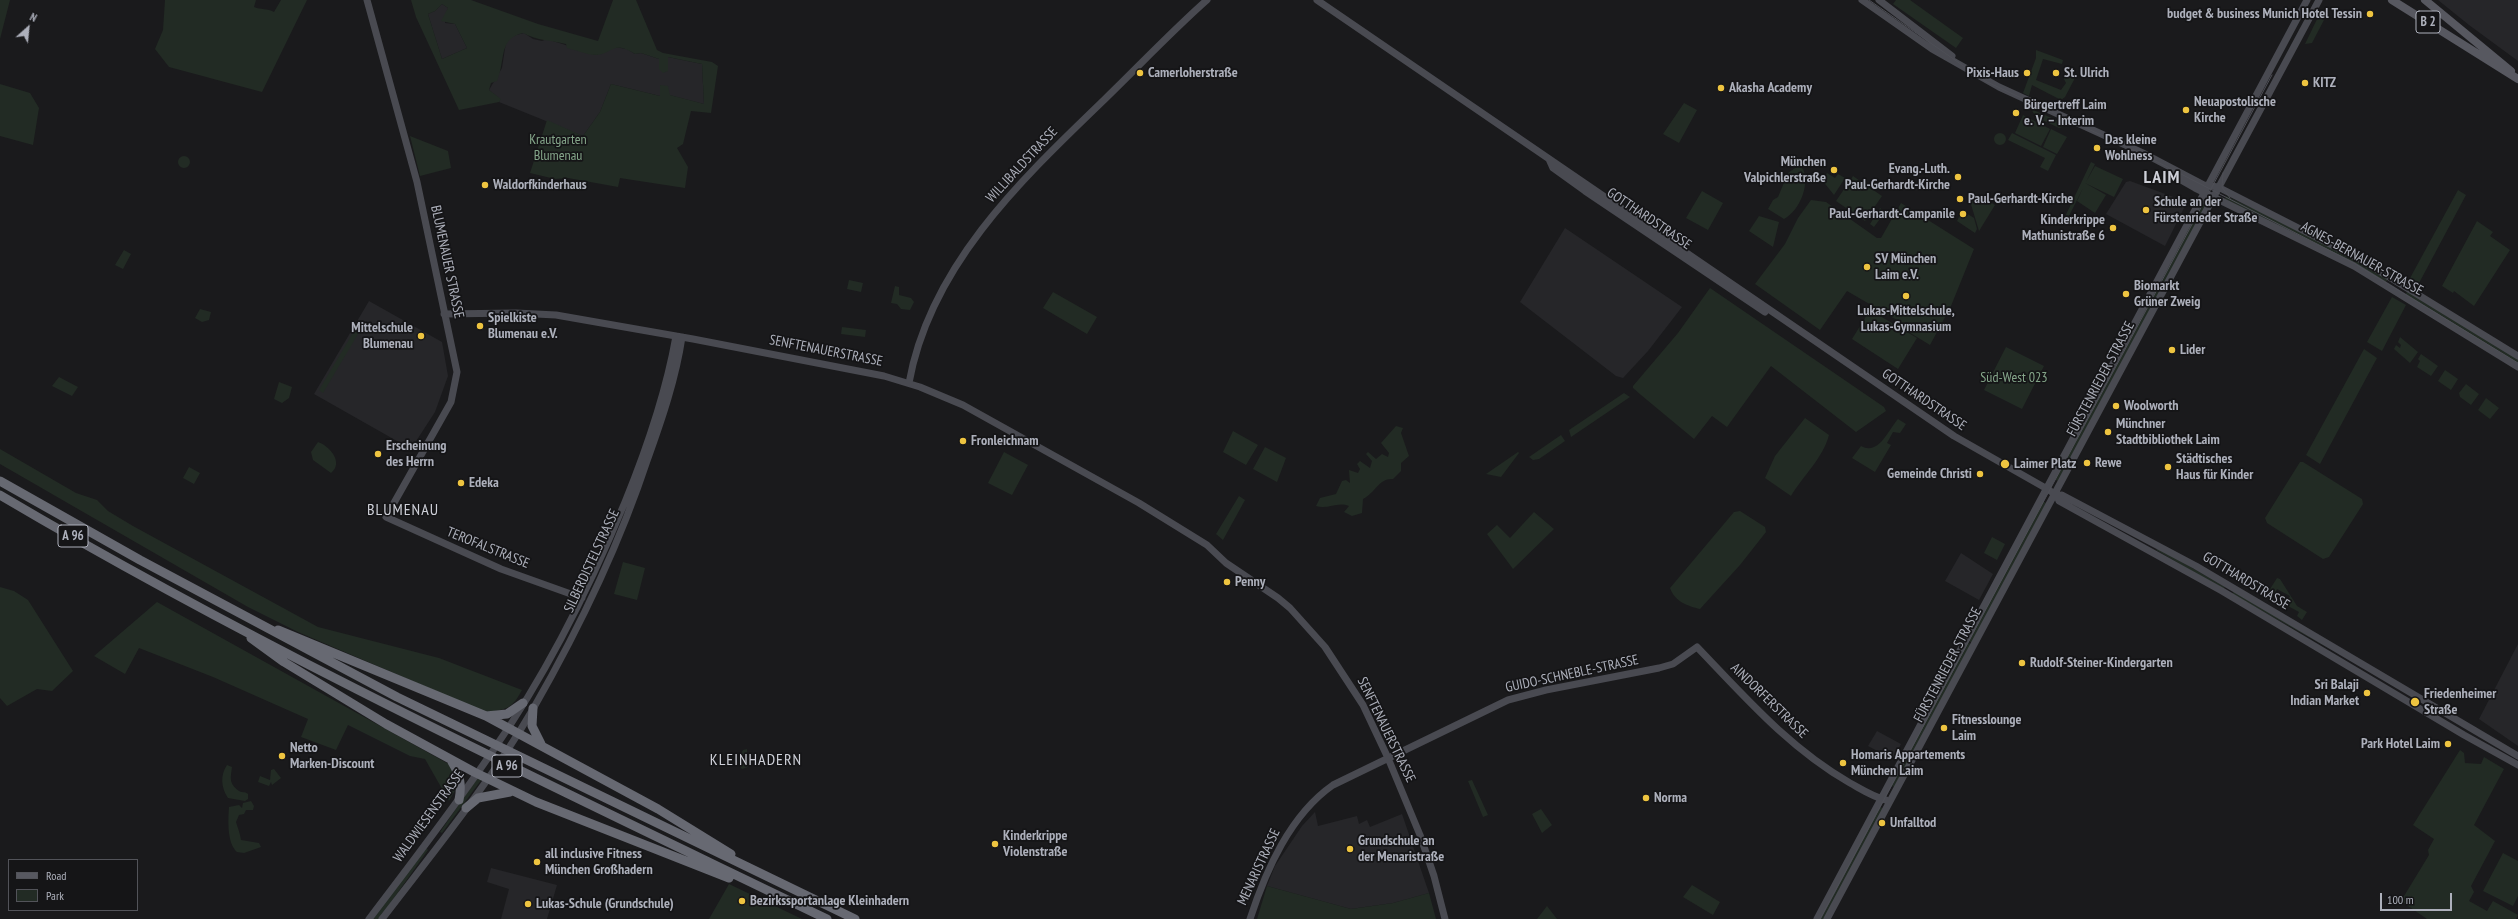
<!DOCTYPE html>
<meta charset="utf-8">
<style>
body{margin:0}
#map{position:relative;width:2518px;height:919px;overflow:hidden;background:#1a1a1c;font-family:"PT Sans Narrow",sans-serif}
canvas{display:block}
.legend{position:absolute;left:8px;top:859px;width:130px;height:52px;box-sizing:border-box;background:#151517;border:1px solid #525359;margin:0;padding:5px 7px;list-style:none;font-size:12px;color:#adb0bb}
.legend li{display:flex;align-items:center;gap:8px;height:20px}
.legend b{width:20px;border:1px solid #525359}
.north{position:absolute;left:8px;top:8px;width:40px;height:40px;-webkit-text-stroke:3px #151517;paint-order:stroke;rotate:27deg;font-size:11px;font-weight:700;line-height:16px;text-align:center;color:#adb0bb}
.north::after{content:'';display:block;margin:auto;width:14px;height:18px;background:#adb0bb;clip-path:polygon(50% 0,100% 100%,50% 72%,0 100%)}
.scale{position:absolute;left:2380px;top:893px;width:72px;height:18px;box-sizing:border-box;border:2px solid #adb0bb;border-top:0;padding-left:5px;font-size:12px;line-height:14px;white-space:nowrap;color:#adb0bb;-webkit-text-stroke:3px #151517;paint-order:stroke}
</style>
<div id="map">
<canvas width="2518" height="919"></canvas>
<ul class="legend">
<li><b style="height:5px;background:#575860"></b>Road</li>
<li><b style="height:11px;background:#222b24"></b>Park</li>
</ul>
<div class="north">N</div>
<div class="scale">100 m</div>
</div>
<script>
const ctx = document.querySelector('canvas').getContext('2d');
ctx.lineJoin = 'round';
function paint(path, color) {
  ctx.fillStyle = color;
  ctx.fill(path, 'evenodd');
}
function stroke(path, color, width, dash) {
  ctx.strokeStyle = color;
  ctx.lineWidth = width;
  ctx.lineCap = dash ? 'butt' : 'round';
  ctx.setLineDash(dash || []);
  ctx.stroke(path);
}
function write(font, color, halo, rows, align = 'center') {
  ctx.font = font + ' "PT Sans Narrow",sans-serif';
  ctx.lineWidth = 3.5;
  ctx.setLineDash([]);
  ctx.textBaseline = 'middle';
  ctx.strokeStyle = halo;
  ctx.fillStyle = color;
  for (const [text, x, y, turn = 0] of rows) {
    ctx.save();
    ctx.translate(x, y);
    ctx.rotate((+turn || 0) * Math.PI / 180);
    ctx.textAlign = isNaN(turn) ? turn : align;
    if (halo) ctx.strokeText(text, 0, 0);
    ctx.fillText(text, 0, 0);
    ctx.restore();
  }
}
paint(new Path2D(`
 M2438 0H2518V61L2469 25Z
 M442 4 448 8 445 23 455 24 467 48 442 59 428 14 435 11Z
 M524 33 533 39 542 41 547 39 596 55 614 47 627 49 635 54 641 53 659 59V69L668 57 702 64 704 104 669 95 660 85V96L611 84 600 112 583 136 499 102 500 99 489 90 502 68 506 42 512 36Z
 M2130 181 2187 202 2165 246 2106 214 2126 182Z
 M1565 228 1682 307 1648 351 1623 378 1616 376 1520 302Z
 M369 301 442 342 448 376 435 412 411 449 314 394Z
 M1961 553 1993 574 1979 600 1945 581Z
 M2518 644V746L2479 719Z
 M1877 731 1901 744 1893 759 1868 746Z
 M1315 812 1318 826 1357 816 1359 824 1367 820 1370 827 1402 814 1429 893 1393 903 1351 909 1267 886 1275 866 1302 826Z
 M491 868 557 885 547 919H501L509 889 487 882Z`), '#262629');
paint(new Path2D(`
 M0 0H10L0 39Z
 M165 0H256L254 7C261 10 267 8 274 12L281 0H307L262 92 169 67 155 49 163 30Z
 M411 0H471L538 24 598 41 613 0H636L657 50 663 53 712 62 718 66 711 113 691 111 683 144 677 148 688 167 685 188 620 178 618 187 568 178 555 179 530 173 547 120 583 136 600 112 611 84 660 96V85L668 86 670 95 704 104 702 64 668 57V71L663 73 659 69V59L641 53 635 54C612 40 614 54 596 55 587 55 576 50 567 48L566 44C550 40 538 41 523 33 498 39 506 59 497 81L491 83 489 90 501 99 499 102 459 110 416 17ZM442 4 448 8 441 21 455 24 467 48 442 59 428 14 435 11Z
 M1896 0H1910L1963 38 1956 48 1893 4Z
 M2320 13 2324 20 2312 43 2305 44Z
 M2036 50 2063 60 2062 64 2043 59 2036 80 2061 90 2066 83 2063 77 2069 75 2075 78 2065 97 2061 100 2032 85 2029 96 2023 93 2036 58Z
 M0 84 30 93 39 108 33 145 0 136Z
 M1684 103 1697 110 1679 143 1663 134Z
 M2031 109 2068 125 2059 128 2036 117Z
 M2023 115 2050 129 2041 146 2015 133Z
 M2051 129 2067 137 2057 154 2043 147Z
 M1994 139a6 6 0 1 1 12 0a6 6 0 1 1-12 0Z
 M2012 133 2056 155 2048 171 2040 167 2045 158 2008 140Z
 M410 136 448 151 451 168 420 176Z
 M178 162a6 6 0 1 1 12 0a6 6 0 1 1-12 0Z
 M2091 162 2095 164 2086 182 2095 166 2123 179 2114 197 2085 183 2106 195 2095 213 2077 201 2083 188 2065 224 2062 223Z
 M1798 166 1803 169C1810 185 1800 210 1784 219L1768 209 1773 200 1778 197 1788 173Z
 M1827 173 1835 178 1838 174 1845 178 1834 195 1822 180Z
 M1853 176 1882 196 1865 221 1836 201Z
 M2458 190 2466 195 2418 285 2409 280Z
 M1702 191 1723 203 1708 230 1686 218Z
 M1975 193 1995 205 1979 231 1970 201Z
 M2226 196 2252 208 2253 207 2389 278 2385 283 2225 199Z
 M1811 200 1826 202 1877 238H1881L1901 203 1974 249 1951 306 1930 345 1907 331 1909 327 1847 291 1820 330 1755 284 1785 244 1798 218Z
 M2204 200 2208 202 2058 481 2054 479Z
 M1880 208 1885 212 1874 227 1870 224Z
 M1966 213 1974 218 1977 229 1975 233 1957 221 1960 215 1964 217Z
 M1759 216 1779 222 1773 247 1749 231Z
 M2477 221 2493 232 2490 236 2510 250 2474 306 2454 291 2453 293 2442 286Z
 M124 250 131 254 123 269 115 265Z
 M849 280 863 283 861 292 847 289Z
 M895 286 899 287V295L911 298 914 302 910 310 901 309 897 304 891 303Z
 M1710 288 1884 407 1886 411 1856 432 1771 366 1727 427 1712 416 1694 439 1641 395 1633 388V386L1678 333Z
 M2408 290 2518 359V364L2405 295Z
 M1053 292 1097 317 1087 334 1043 308Z
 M2392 297 2406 305 2382 351 2367 342Z
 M200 309 211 312 209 320 202 322 195 318Z
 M1870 310 1917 338 1898 369 1852 339Z
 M360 321 364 324 323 393 319 390Z
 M842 327 866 330 865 337 841 334Z
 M2400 337 2418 352 2410 363 2394 349 2396 345 2400 348 2401 345 2398 342Z
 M2006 347 2044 366 2022 409 1984 390Z
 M2364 349 2377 358 2320 464 2306 455Z
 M2421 354 2438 366 2431 376 2417 367 2420 361 2418 359Z
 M2445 370 2458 379 2451 390 2438 381Z
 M59 377 78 387 72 396 52 386Z
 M279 382 292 387 289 398 282 403 274 399Z
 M2466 384 2479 394 2471 405 2460 397 2459 393Z
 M1624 393 1630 397 1571 437 1569 430Z
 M2486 398 2499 408 2490 419 2478 410Z
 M1805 418 1829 435C1823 458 1803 476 1791 496L1765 478 1775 456Z
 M1898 419 1906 424 1900 433 1893 432 1887 443 1891 445 1875 472 1852 458 1861 446C1879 456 1888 430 1898 419Z
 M1396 426 1403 428 1401 433 1409 456 1401 463V471L1393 479C1379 478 1376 492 1363 499L1362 513 1352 516 1344 512 1349 506C1337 501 1328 510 1316 506L1320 498 1336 494 1342 481 1346 480 1350 483 1349 470 1358 473 1360 469 1357 464 1360 461 1370 468 1372 461 1366 454 1368 452 1376 459 1382 454 1388 457 1389 453 1381 443Z
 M1233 431 1258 445 1246 465 1223 452Z
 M1561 435 1565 441 1539 459 1533 460 1529 457Z
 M318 442C330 446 344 463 331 473L313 460 311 452Z
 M1265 447 1286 458 1277 482 1253 469Z
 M0 449 76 493 97 500 108 511 133 526 318 627 439 658 522 690C512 709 506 710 485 712L298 632 248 607 0 464Z
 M1004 452 1028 465 1012 495 988 483Z
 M1519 453 1501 477 1486 474 1518 452Z
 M2300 462H2303L2362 499 2363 504 2329 557 2323 559 2267 523 2265 518Z
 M189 467 200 473 194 484 183 478Z
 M1239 496 1245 500 1223 540 1216 534Z
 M2041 500 2046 503 1972 643 1967 640Z
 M1740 511 1765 527 1766 532 1740 565 1700 609C1688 606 1675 602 1670 588L1734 512Z
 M1534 512 1554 529 1513 569 1487 534 1497 525 1510 538Z
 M1992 537 2005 544 1997 560 1984 553Z
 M2158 548 2225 587 2223 589 2156 550Z
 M623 562 645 568 637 600 614 594Z
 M2277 578 2280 579 2297 606 2307 612 2302 620 2297 616 2299 612 2288 606 2291 601 2288 600 2290 596 2277 589 2271 600 2265 597Z
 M0 587 14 591 28 600 73 671 52 691 37 689 7 706 0 698Z
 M2234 591 2337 653 2232 594Z
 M157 602 454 767 457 787 449 801 425 759 410 756 348 725 336 750 301 737 308 719 213 677 139 648 125 674 94 656Z
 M1966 642 1971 644 1894 787 1890 785Z
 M747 749V755L745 756 748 767 742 769 736 761 743 750Z
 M2460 750 2464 753 2465 763 2481 764 2484 757 2504 769 2474 825 2495 841 2471 886 2474 892 2469 901 2487 911 2493 901 2518 915 2516 919H2427L2401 901 2429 855 2428 850 2434 839 2413 825Z
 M227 765 232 767C231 777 228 783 239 791 242 793 244 791 248 794V799L245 801 228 798C221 788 220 775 227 765Z
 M274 769 281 778 272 785 271 782 269 786 258 782 260 776 270 780 271 770Z
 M478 777 482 779 442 833 440 832Z
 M1472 780 1488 815 1483 817 1468 781Z
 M251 801 254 806 253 810H246L244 814 239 815 236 822C238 829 240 833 241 840L259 843 261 847 244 853 237 852C227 843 228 821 229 807L239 805 242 808 243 803Z
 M1880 807 1884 809 1825 919H1819Z
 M1541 809 1552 825 1542 833 1532 814Z
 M426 848 428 850 379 919H371Z
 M2503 853 2518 861V896L2513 906 2483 891Z
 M729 884 802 919H709Z
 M1692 885 1720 902 1713 915 1683 897Z
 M1267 886 1351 909 1393 903 1429 893 1436 919H1257Z
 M1547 906 1557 919H1537Z`), '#222b24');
stroke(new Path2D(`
 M367 0 417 182 457 372 451 402 386 517 501 569 582 598
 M1317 0 1954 436 2049 490 2057 496 2059 501 2222 591 2464 735 2518 765
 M1862 0 1932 49 1999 87 2145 154 2204 185 2218 187 2363 261 2518 356
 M1879 0 1952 56
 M1549 159 1553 168 1585 191 1765 312
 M2171 169 2181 180 2195 188 2354 266 2518 367
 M444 314 516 313 556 315 693 339 884 376 920 387 963 405 1139 503 1207 545 1226 563 1278 598 1290 608 1325 647 1363 705 1388 758 1420 835 1434 876 1445 919
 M909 383C930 265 1023 178 1105 99 1139 66 1172 31 1207 0
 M2057 496 2062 495 2196 566 2518 756
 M369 919C411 864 453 809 492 752 546 675 589 589 625 502 647 448 666 393 676 336
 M382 919C434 851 490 783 533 709 579 629 619 546 648 458 662 419 676 378 682 337
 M1250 919C1266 870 1290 815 1333 785L1508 700 1546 690 1659 668 1673 664 1697 647C1745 697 1789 748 1850 783 1861 789 1873 797 1886 800
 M1817 919 2307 0
 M1827 919 2319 0`), '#494a51', 7);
stroke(new Path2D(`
 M2392 0 2518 79
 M2425 0 2511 71`), '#575860', 8);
stroke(new Path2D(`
 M0 481 140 560 397 697 855 919
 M0 495C267 653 548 784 827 919
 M278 630 486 716 658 809 731 854
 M251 638 284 662 386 724 474 772 536 802 729 878
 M533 708 532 726 541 744
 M486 716 507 714 523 703
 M452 762C460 775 462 785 459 800
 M466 808 478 798 510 792`), '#676972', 9);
stroke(new Path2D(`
 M1869 0 1985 81 2144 155 2352 262 2518 363
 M2223 173 2222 187 2230 198
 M1820 919 2272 75`), '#4e4f56', 1);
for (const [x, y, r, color] of [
 [2370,14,4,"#eec440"],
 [1140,73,4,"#eec440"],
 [2027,73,4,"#eec440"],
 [2056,73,4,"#eec440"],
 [2305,83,4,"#eec440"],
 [1721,88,4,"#eec440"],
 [2186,110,4,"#eec440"],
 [2016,113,4,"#eec440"],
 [2097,148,4,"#eec440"],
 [1834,170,4,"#eec440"],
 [1958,177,4,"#eec440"],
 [485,185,4,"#eec440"],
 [1960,199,4,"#eec440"],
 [2146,210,4,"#eec440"],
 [1963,214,4,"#eec440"],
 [2113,228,4,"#eec440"],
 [1867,267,4,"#eec440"],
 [2126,294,4,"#eec440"],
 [1906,296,4,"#eec440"],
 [480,326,4,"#eec440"],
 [421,336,4,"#eec440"],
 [2172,350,4,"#eec440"],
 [2116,406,4,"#eec440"],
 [2108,432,4,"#eec440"],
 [963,441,4,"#eec440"],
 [378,454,4,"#eec440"],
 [2087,463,4,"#eec440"],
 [2005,464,5,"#eec440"],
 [2168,467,4,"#eec440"],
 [1980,474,4,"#eec440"],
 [461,483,4,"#eec440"],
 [1227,582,4,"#eec440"],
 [2022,663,4,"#eec440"],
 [2367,693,4,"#eec440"],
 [2415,702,5,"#eec440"],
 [1944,728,4,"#eec440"],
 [2448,744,4,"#eec440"],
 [282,756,4,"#eec440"],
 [1843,763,4,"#eec440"],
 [1646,798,4,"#eec440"],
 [1882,823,4,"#eec440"],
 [995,844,4,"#eec440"],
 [1350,849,4,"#eec440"],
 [537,862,4,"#eec440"],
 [742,901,4,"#eec440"],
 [528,904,4,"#eec440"]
]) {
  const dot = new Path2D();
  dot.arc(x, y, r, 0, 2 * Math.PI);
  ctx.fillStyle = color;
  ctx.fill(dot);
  stroke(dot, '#151517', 1.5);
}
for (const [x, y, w] of [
 [2428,22,24],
 [73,536,30],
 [507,766,30]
]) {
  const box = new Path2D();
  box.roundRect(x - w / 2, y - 11, w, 22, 3);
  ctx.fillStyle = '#151517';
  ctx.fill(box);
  stroke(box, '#adb0bb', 1);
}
write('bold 13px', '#adb0bb', null, [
 ["B 2",2428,22],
 ["A 96",73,536],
 ["A 96",507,766]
]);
write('bold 14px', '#adb0bb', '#151517', [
 ["budget & business Munich Hotel Tessin",2362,14,"right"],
 ["Camerloherstraße",1148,73],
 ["Pixis-Haus",2019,73,"right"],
 ["St. Ulrich",2064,73],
 ["KITZ",2313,83],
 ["Akasha Academy",1729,88],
 ["Neuapostolische",2194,102],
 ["Kirche",2194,118],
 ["Bürgertreff Laim",2024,105],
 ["e. V. – Interim",2024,121],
 ["Das kleine",2105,140],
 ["Wohlness",2105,156],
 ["München",1826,162,"right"],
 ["Valpichlerstraße",1826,178,"right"],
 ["Evang.-Luth.",1950,169,"right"],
 ["Paul-Gerhardt-Kirche",1950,185,"right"],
 ["Waldorfkinderhaus",493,185],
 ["Paul-Gerhardt-Kirche",1968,199],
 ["Schule an der",2154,202],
 ["Fürstenrieder Straße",2154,218],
 ["Paul-Gerhardt-Campanile",1955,214,"right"],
 ["Kinderkrippe",2105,220,"right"],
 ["Mathunistraße 6",2105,236,"right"],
 ["SV München",1875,259],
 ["Laim e.V.",1875,275],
 ["Biomarkt",2134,286],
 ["Grüner Zweig",2134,302],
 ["Lukas-Mittelschule,",1906,311,"center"],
 ["Lukas-Gymnasium",1906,327,"center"],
 ["Spielkiste",488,318],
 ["Blumenau e.V.",488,334],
 ["Mittelschule",413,328,"right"],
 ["Blumenau",413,344,"right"],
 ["Lider",2180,350],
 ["Woolworth",2124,406],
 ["Münchner",2116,424],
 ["Stadtbibliothek Laim",2116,440],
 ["Fronleichnam",971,441],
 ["Erscheinung",386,446],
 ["des Herrn",386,462],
 ["Städtisches",2176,459],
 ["Haus für Kinder",2176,475],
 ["Rewe",2095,463],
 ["Laimer Platz",2014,464],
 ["Gemeinde Christi",1972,474,"right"],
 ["Edeka",469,483],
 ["Penny",1235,582],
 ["Rudolf-Steiner-Kindergarten",2030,663],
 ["Sri Balaji",2359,685,"right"],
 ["Indian Market",2359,701,"right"],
 ["Friedenheimer",2424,694],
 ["Straße",2424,710],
 ["Fitnesslounge",1952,720],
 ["Laim",1952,736],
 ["Park Hotel Laim",2440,744,"right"],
 ["Netto",290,748],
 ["Marken-Discount",290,764],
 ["Homaris Appartements",1851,755],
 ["München Laim",1851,771],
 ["Norma",1654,798],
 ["Unfalltod",1890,823],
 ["Kinderkrippe",1003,836],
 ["Violenstraße",1003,852],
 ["Grundschule an",1358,841],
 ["der Menaristraße",1358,857],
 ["all inclusive Fitness",545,854],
 ["München Großhadern",545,870],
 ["Bezirkssportanlage Kleinhadern",750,901],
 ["Lukas-Schule (Grundschule)",536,904]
], 'left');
write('14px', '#85a68a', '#151517', [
 ["Krautgarten",558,140],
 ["Blumenau",558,156],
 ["Süd-West 023",2014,378]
]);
write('14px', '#adb0bb', '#151517', [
 ["WILLIBALDSTRASSE",1022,165,-47],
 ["GOTTHARDSTRASSE",1649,219,34],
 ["AGNES-BERNAUER-STRASSE",2362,259,29],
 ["BLUMENAUER STRASSE",447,262,78],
 ["SENFTENAUERSTRASSE",826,351,11],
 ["FÜRSTENRIEDER STRASSE",2101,379,-62],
 ["GOTTHARDSTRASSE",1924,400,34],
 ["TEROFALSTRASSE",488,548,22],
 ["SILBERDISTELSTRASSE",592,561,-65],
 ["GOTTHARDSTRASSE",2246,581,31],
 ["FÜRSTENRIEDER STRASSE",1948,665,-62],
 ["GUIDO-SCHNEBLE-STRASSE",1572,674,-12],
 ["AINDORFERSTRASSE",1769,701,44],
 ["SENFTENAUERSTRASSE",1386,730,64],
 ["WALDWIESENSTRASSE",429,816,-54],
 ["MENARISTRASSE",1259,867,-65]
]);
ctx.letterSpacing = '1px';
write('16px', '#ced0d8', '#151517', [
 ["BLUMENAU",403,510],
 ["KLEINHADERN",756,760]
]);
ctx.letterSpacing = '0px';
ctx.letterSpacing = '1px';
write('bold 18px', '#ced0d8', '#151517', [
 ["LAIM",2162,178]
]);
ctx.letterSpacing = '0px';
</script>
